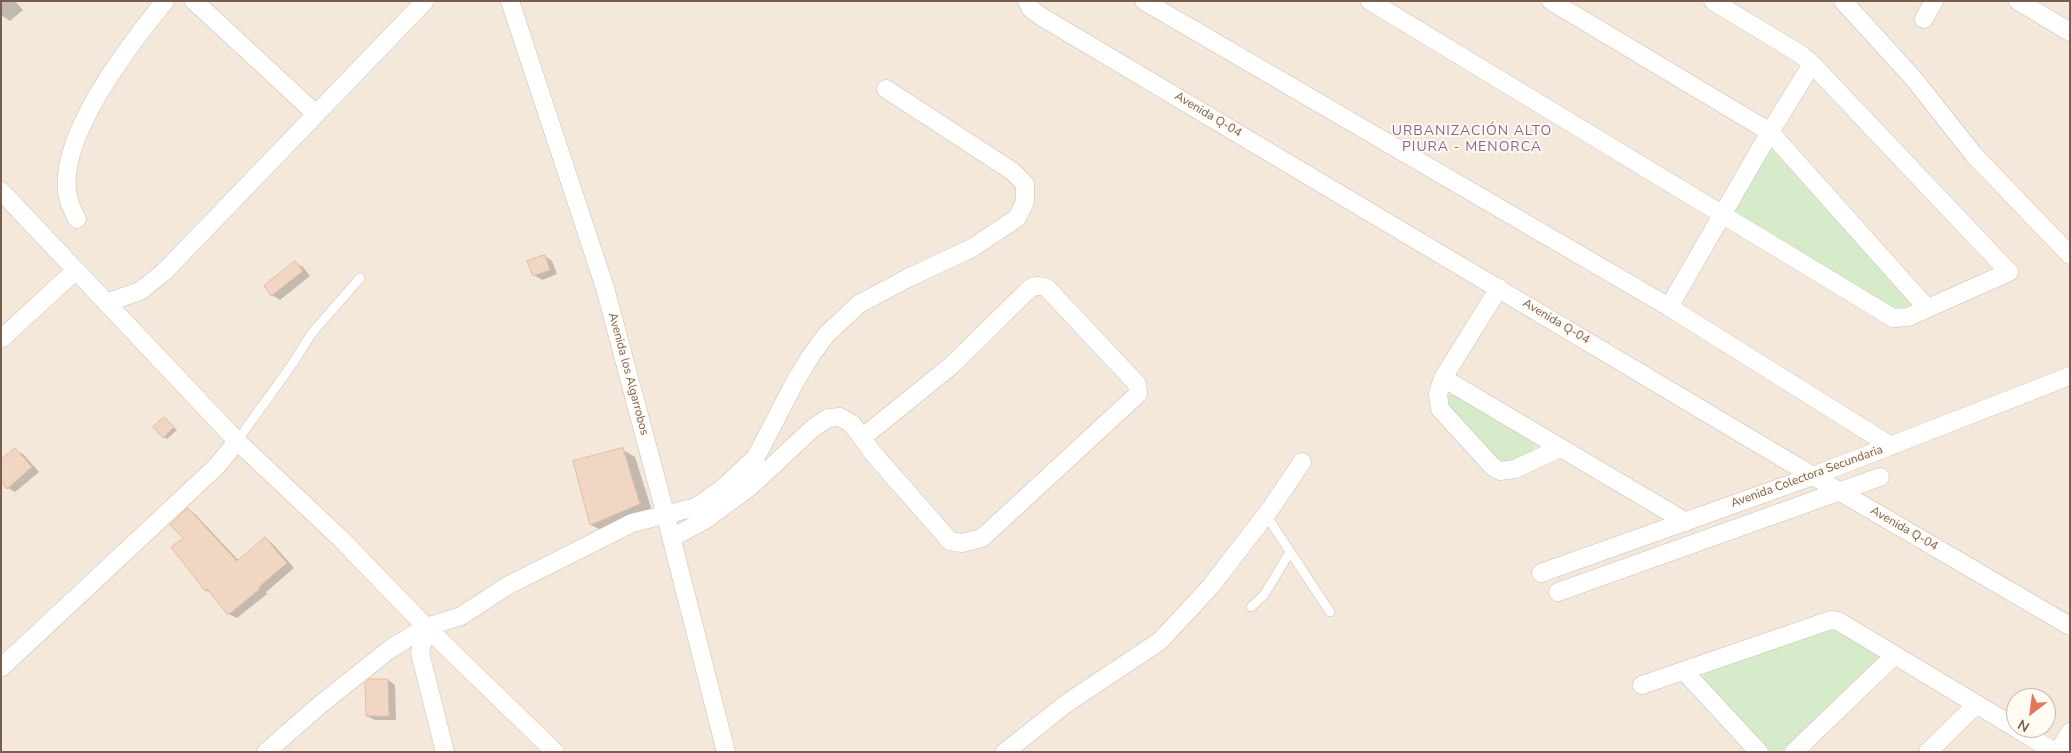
<!DOCTYPE html>
<meta charset="utf-8">
<style>
body{margin:0}
#map{position:relative;width:2071px;height:753px;overflow:hidden;background:#fcf6eb;font-family:"Nunito Sans",sans-serif}
canvas{display:block}
.frame{position:absolute;inset:0;border:2px solid #785d4e;pointer-events:none}
.north{position:absolute;left:2006px;top:688px;width:50px;height:50px;box-sizing:border-box;background:#fffaf2;border:1px solid #c9bbb0;border-radius:50%;rotate:210deg;font-size:14px;font-weight:700;line-height:20px;text-align:center;color:#785d4e}
.north::after{content:'';display:block;margin:auto;width:18px;height:22px;background:#e27655;clip-path:polygon(50% 0,100% 100%,50% 72%,0 100%)}
</style>
<div id="map">
<canvas width="2071" height="753"></canvas>
<div class="frame"></div>
<div class="north">N</div>
</div>
<script>
const ctx = document.querySelector('canvas').getContext('2d');
ctx.lineJoin = 'round';
function paint(path, color) {
  ctx.fillStyle = color;
  ctx.fill(path, 'evenodd');
}
function stroke(path, color, width, dash) {
  ctx.strokeStyle = color;
  ctx.lineWidth = width;
  ctx.lineCap = dash ? 'butt' : 'round';
  ctx.setLineDash(dash || []);
  ctx.stroke(path);
}
function write(font, color, halo, rows, align = 'center') {
  ctx.font = font + ' "Nunito Sans",sans-serif';
  ctx.lineWidth = 4;
  ctx.setLineDash([]);
  ctx.textBaseline = 'middle';
  ctx.strokeStyle = halo;
  ctx.fillStyle = color;
  for (const [text, x, y, turn = 0] of rows) {
    ctx.save();
    ctx.translate(x, y);
    ctx.rotate((+turn || 0) * Math.PI / 180);
    ctx.textAlign = isNaN(turn) ? turn : align;
    if (halo) ctx.strokeText(text, 0, 0);
    ctx.fillText(text, 0, 0);
    ctx.restore();
  }
}
paint(new Path2D(`
 M1 1H2070V752H1ZM2016 698H2046V728H2016Z`), '#f4e8da');
paint(new Path2D(`
 M1772 149 1912 300 1908 308 1894 312 1734 215 1732 210 1767 153Z
 M1456 393 1536 438C1537 458 1518 459 1502 465L1445 408 1448 395Z
 M1830 626 1881 654 1879 663 1781 752H1767L1702 681 1705 671Z`), '#d6ebc9');
paint(new Path2D(`
 M1 1H15L23 10 10 21 1 15Z
 M545 256 552 261 557 274 542 280 534 275Z
 M295 263 303 267 310 276 280 300 272 295 265 287Z
 M164 418 177 430 167 439 164 437Z
 M15 450 23 454 39 472 15 492 8 488Z
 M623 450 635 457 652 511 603 531 591 525 574 462Z
 M188 510 195 514 239 561 265 539 272 543 294 568 266 592 267 594 237 618 229 614 213 594 205 590 185 538Z
 M388 680 395 685 396 720H375L367 716Z`), '#0003');
const building = new Path2D(`
 M545 255 550 270 533 276 527 261Z
 M295 261 303 271 271 296 264 286Z
 M164 417 174 427 163 438 153 427Z
 M15 448 32 467 7 489 1 482V460Z
 M623 448 640 504 590 525 573 461Z
 M188 508 237 561 265 537 287 563 259 587 260 589 228 615 207 589 205 591 171 547 183 538 170 525Z
 M369 679H388L389 716H366L365 683Z`);
paint(building, '#f1d6c3');
stroke(building, '#e4bda4', 1);
const service = new Path2D(`
 M237 441 291 366 312 333 360 278
 M1266 515 1330 612
 M1251 607 1264 595 1290 552`);
const minor = new Path2D(`
 M194 1 316 114
 M510 1 605 288 663 505 726 752
 M1027 1 1031 9 1042 17 1813 476 2070 626
 M1144 1 1669 307 1891 446
 M1370 1 1893 318 1908 317 2009 272 1812 64 1800 54 1713 1
 M1551 1 1770 132 1927 308
 M1843 1 1914 79 1974 155 2070 255
 M2018 1 2070 32
 M1924 19 1934 1
 M1 191 237 441 341 539 426 627 555 752
 M77 219C74 213 71 207 69 201 52 143 130 44 165 1
 M1499 288 1443 378 1438 394 1440 409 1493 467 1500 471 1515 469 1560 448
 M106 303 140 291 164 272 425 1
 M1669 307 1770 132 1812 64
 M1 339 75 271
 M1443 378 1686 522
 M671 538 705 520 751 486 813 428 828 418 840 417 852 424 872 452 950 541 962 543 982 538 1138 394 1137 384 1047 288C1036 284 1032 286 1024 294L952 365 863 437
 M1541 573 1813 476 2070 376
 M1558 592 1880 477
 M426 627 420 653 445 752
 M1 668 217 466 237 441
 M1684 671 1759 752
 M1642 685 1831 620 1838 621 2016 728
 M2016 728 2055 752
 M266 752 321 704 390 649 426 627 461 616 507 586 632 523 696 507 723 488 756 457 796 380 812 354 826 335 859 304 908 278 972 248 1017 218 1025 202V184L1012 171 886 89
 M1005 752 1067 703 1160 641 1211 586 1271 508 1302 462
 M1794 752 1895 655
 M1928 752 1977 704
 M2058 752 2070 732`);
stroke(service, '#cfbeb0', 10);
stroke(minor, '#cfbeb0', 19);
stroke(service, '#fff', 9);
stroke(minor, '#fff', 18);
write('12px', '#785d4e', '#fffaf2', [
 ["Avenida Q-04",1208,115,31],
 ["Avenida Q-04",1556,322,31],
 ["Avenida los Algarrobos",628,374,75],
 ["Avenida Colectora Secundaria",1807,477,-20],
 ["Avenida Q-04",1904,529,30]
]);
ctx.letterSpacing = '1px';
write('14px', '#856693', '#fffaf2', [
 ["URBANIZACIÓN ALTO",1472,132],
 ["PIURA - MENORCA",1472,148]
]);
ctx.letterSpacing = '0px';
</script>
